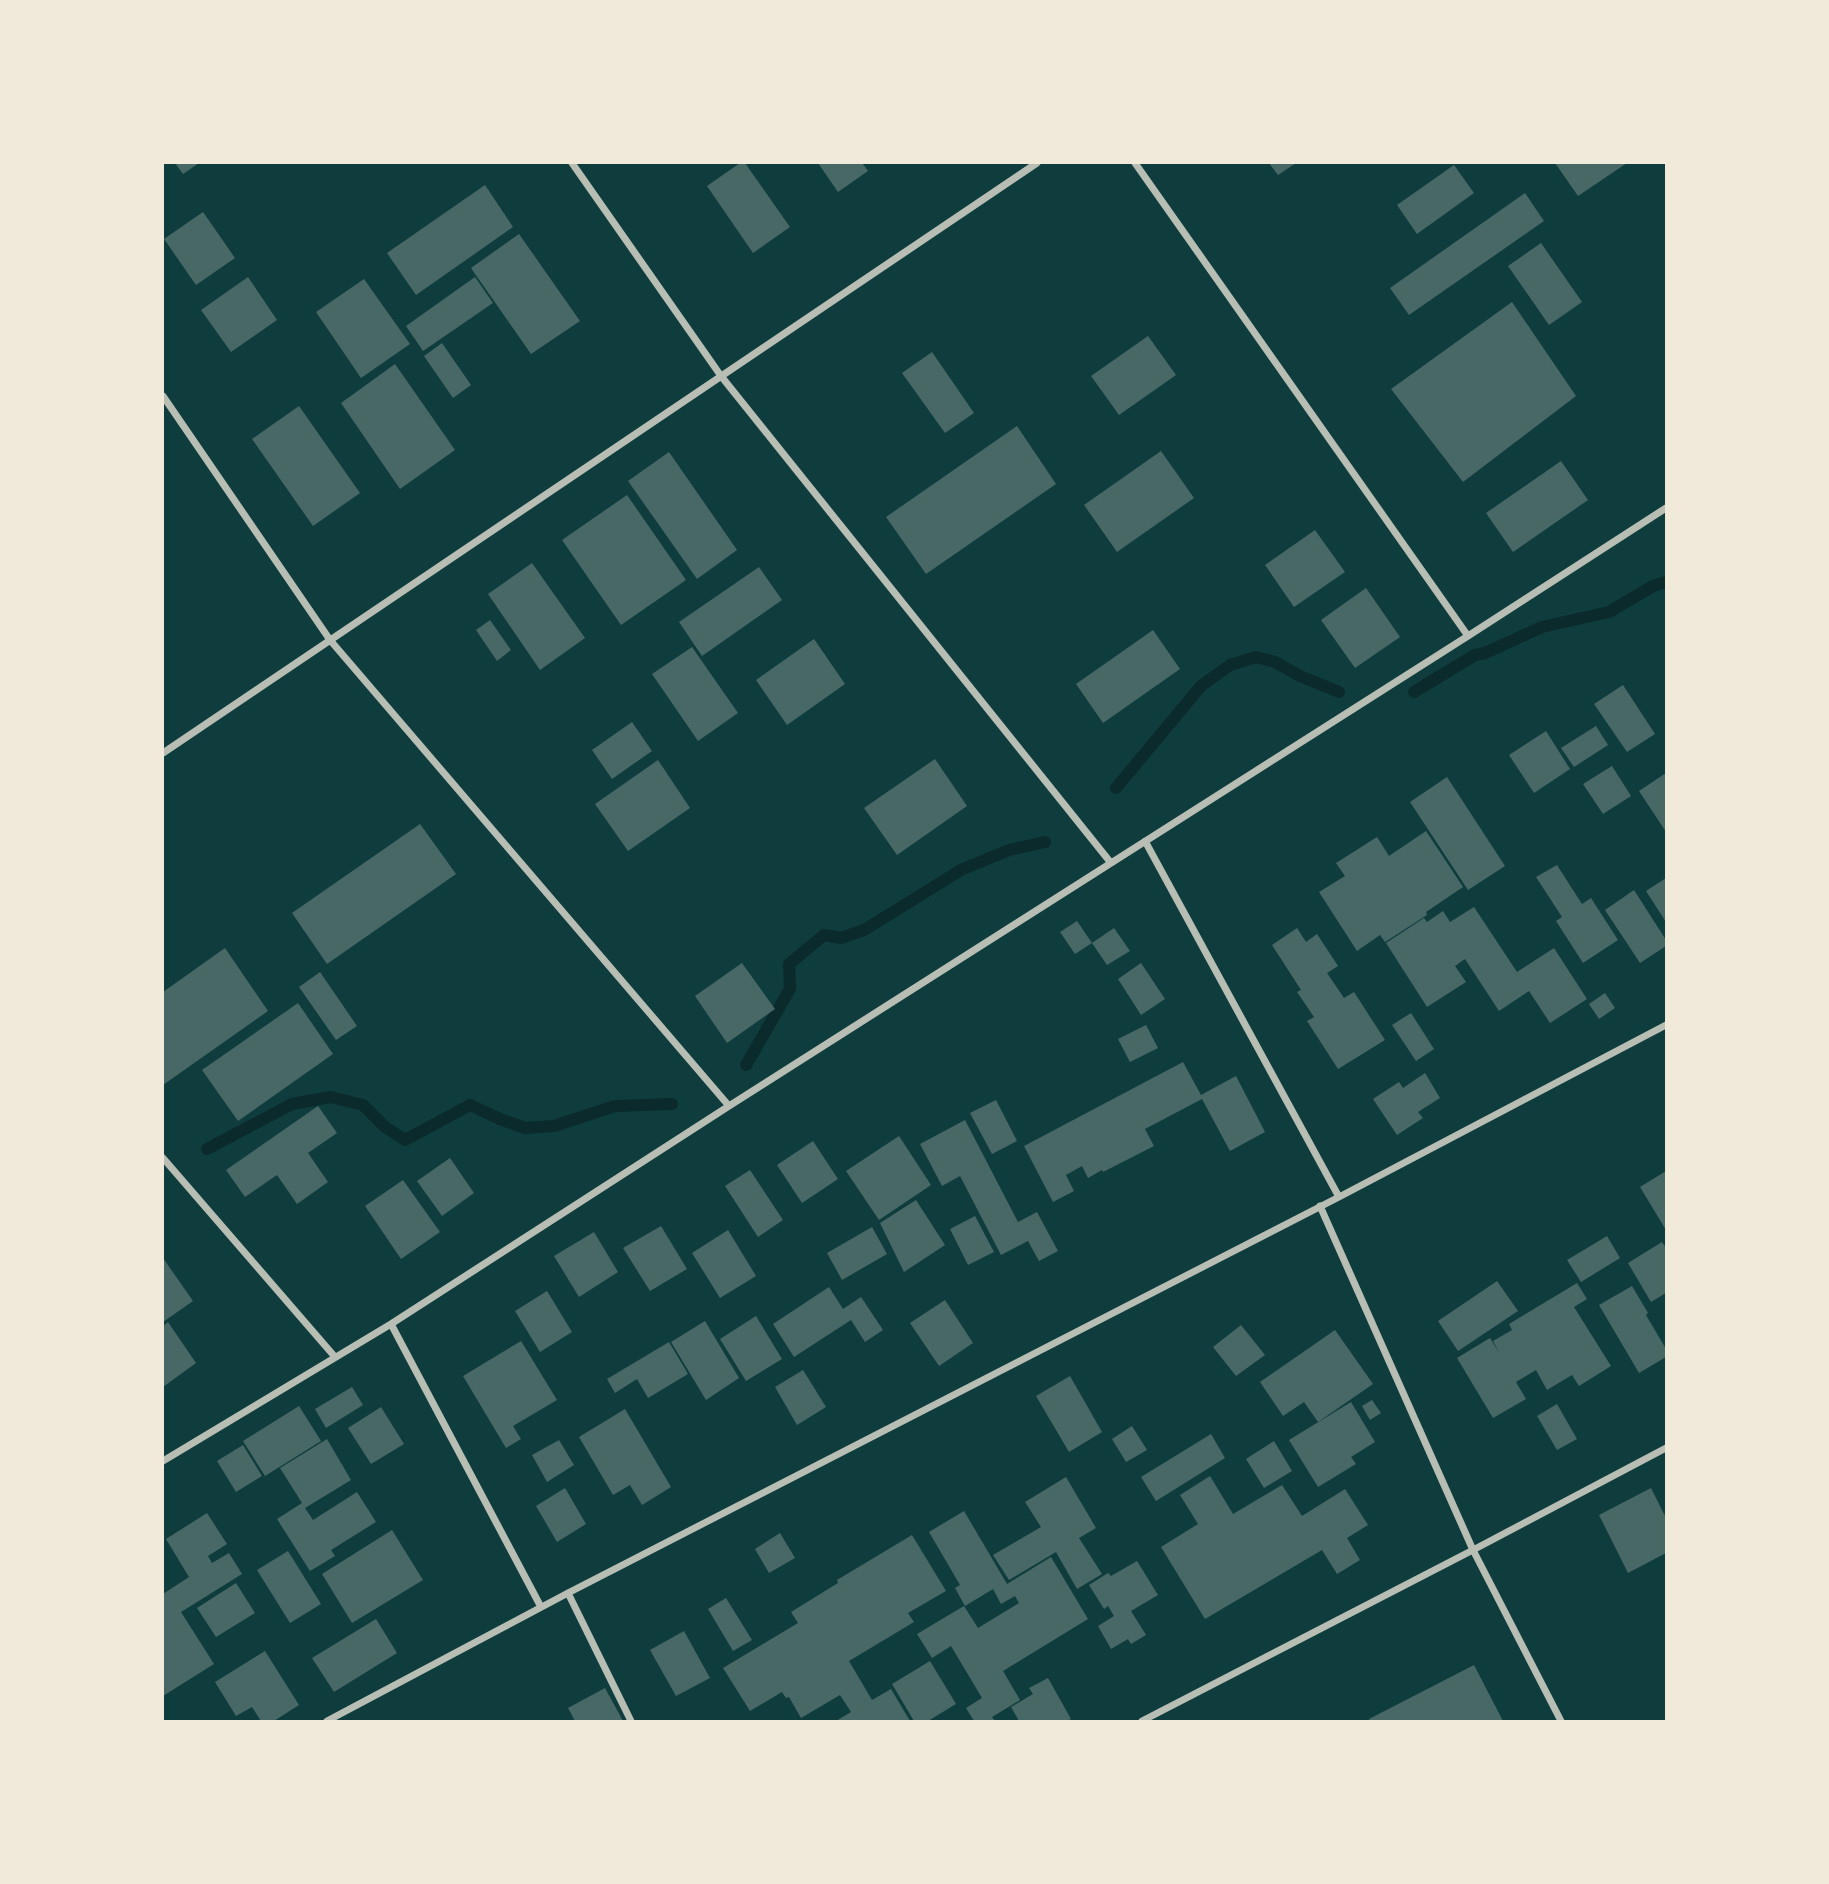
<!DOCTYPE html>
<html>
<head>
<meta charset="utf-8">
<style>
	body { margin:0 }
	#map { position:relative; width:1829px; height:1884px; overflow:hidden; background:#0f3d3e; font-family:Inter,sans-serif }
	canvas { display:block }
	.frame { position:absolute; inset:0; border:164px solid #f1e9da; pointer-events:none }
</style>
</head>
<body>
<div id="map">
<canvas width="1829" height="1884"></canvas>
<div class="frame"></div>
</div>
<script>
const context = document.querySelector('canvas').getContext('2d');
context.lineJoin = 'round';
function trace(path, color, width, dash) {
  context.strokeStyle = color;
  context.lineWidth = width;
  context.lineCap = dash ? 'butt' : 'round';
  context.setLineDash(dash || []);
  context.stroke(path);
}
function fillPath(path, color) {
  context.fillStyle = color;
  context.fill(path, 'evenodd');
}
const stream = new Path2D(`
	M 1414,692 L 1475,655 L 1485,653 L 1542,627 L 1609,612 L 1653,586 L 1666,582
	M 1116,788 L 1201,686 L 1230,665 L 1256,657 L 1275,662 L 1300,676 L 1339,692
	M 746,1065 L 790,989 L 789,964 L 824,935 L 841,938 L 864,930 L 961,870 L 1009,850 L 1045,842
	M 207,1149 L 292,1104 L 331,1097 L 363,1105 L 385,1127 L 405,1140 L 470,1105 L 500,1119 L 525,1128 L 554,1126 L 615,1106 L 672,1104`);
const building = new Path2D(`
	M 175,163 L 199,163 L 183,174 Z
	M 740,163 L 745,163 L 790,227 L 753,253 L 707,186 Z
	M 818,163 L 862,163 L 868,171 L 838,192 Z
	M 1269,163 L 1296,163 L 1278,175 Z
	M 1555,163 L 1627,163 L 1578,196 Z
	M 1454,165 L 1474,193 L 1417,234 L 1397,205 Z
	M 485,185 L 513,227 L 416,295 L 387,253 Z
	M 1525,193 L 1544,221 L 1409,315 L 1390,288 Z
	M 203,212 L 235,258 L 196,285 L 164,239 Z
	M 519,234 L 580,321 L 531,354 L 471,268 Z
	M 1541,243 L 1582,302 L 1549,325 L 1508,266 Z
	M 248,277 L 277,320 L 231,352 L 201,310 Z
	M 475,277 L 493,303 L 423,351 L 406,326 Z
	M 364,279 L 410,344 L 361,378 L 316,312 Z
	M 1512,302 L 1576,396 L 1463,482 L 1391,389 Z
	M 1148,336 L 1176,375 L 1119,415 L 1091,376 Z
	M 442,343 L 471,385 L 453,398 L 424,356 Z
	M 932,352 L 974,413 L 945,433 L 902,373 Z
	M 395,364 L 455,450 L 400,489 L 341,403 Z
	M 299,406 L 360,493 L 313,526 L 252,439 Z
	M 1017,426 L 1056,484 L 926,574 L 886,517 Z
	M 1161,451 L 1194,498 L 1117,552 L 1084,505 Z
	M 669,452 L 737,550 L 697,579 L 628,481 Z
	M 1561,461 L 1588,500 L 1513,552 L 1486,513 Z
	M 627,495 L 686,580 L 621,625 L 562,540 Z
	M 1315,530 L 1345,572 L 1294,607 L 1265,565 Z
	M 532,563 L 585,638 L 540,670 L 488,594 Z
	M 759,567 L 782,600 L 702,656 L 679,622 Z
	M 1366,588 L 1400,637 L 1355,668 L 1321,620 Z
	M 490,620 L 511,650 L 497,661 L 476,630 Z
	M 1153,630 L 1180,669 L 1103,723 L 1076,684 Z
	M 814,639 L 845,684 L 787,725 L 756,680 Z
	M 692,647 L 738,713 L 698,741 L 652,674 Z
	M 1623,685 L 1655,734 L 1627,752 L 1594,704 Z
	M 632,722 L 652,751 L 612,779 L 592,750 Z
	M 1596,726 L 1608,745 L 1574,767 L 1561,748 Z
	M 1546,731 L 1570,769 L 1534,793 L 1509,755 Z
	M 935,759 L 967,806 L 897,855 L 864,808 Z
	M 658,760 L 690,808 L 628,851 L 595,804 Z
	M 1612,766 L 1631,796 L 1603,814 L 1583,784 Z
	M 1666,773 L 1666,832 L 1639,791 Z
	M 1447,777 L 1505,866 L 1468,890 L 1410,802 Z
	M 420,824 L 456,874 L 327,964 L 292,913 Z
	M 1426,831 L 1463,887 L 1426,912 L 1427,915 L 1385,942 L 1380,935 L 1357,951 L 1319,892 L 1345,876 L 1336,863 L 1377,837 L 1389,856 Z
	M 1557,865 L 1582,904 L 1591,898 L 1618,940 L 1583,963 L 1556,921 L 1562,917 L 1536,877 Z
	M 1666,878 L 1666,922 L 1646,891 Z
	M 1634,890 L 1666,940 L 1666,946 L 1640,963 L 1605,910 Z
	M 1474,907 L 1517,972 L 1554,948 L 1587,999 L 1550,1023 L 1529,991 L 1499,1011 L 1465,959 L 1455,966 L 1466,982 L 1427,1007 L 1386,943 L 1424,918 L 1427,922 L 1443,911 L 1450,922 Z
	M 1077,921 L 1092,943 L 1114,928 L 1130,951 L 1107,965 L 1092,943 L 1075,954 L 1060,932 Z
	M 1297,928 L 1306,942 L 1317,934 L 1338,966 L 1327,973 L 1344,998 L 1354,992 L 1385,1040 L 1338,1069 L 1307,1021 L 1314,1017 L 1297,992 L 1301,990 L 1272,945 Z
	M 225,948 L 268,1011 L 163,1085 L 163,992 Z
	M 742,963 L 775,1009 L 727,1043 L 695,996 Z
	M 1141,963 L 1165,999 L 1141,1015 L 1118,979 Z
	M 320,972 L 357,1026 L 336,1040 L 299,987 Z
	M 1605,993 L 1615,1008 L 1599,1019 L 1589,1004 Z
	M 298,1003 L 333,1054 L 238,1121 L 202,1070 Z
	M 1411,1013 L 1434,1049 L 1416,1061 L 1392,1025 Z
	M 1146,1025 L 1158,1048 L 1130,1062 L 1118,1039 Z
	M 1183,1062 L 1201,1095 L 1236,1076 L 1265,1132 L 1230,1151 L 1202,1099 L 1145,1129 L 1154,1146 L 1103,1172 L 1102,1170 L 1088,1178 L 1082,1166 L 1066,1175 L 1074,1191 L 1053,1202 L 1024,1146 Z
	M 1425,1073 L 1440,1098 L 1418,1112 L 1423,1118 L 1397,1135 L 1373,1099 L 1399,1082 L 1403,1088 Z
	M 996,1100 L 1017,1141 L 992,1154 L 970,1113 Z
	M 318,1106 L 337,1133 L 308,1153 L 328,1182 L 297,1204 L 277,1175 L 245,1197 L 226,1170 Z
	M 965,1120 L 1018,1222 L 1037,1212 L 1058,1251 L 1039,1261 L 1028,1241 L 1001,1255 L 960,1176 L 942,1186 L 920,1144 Z
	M 899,1136 L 931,1185 L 879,1220 L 846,1171 Z
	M 813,1141 L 838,1179 L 802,1203 L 777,1165 Z
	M 450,1158 L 474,1193 L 442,1216 L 417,1181 Z
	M 750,1170 L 783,1220 L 758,1237 L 725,1186 Z
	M 1666,1171 L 1666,1230 L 1640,1187 Z
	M 403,1180 L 440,1232 L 401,1259 L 365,1206 Z
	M 916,1200 L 945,1245 L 904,1272 L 880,1223 Z
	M 975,1216 L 994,1252 L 968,1265 L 950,1229 Z
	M 661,1226 L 687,1269 L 650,1291 L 623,1248 Z
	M 872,1227 L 887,1254 L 842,1280 L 827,1253 Z
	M 728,1230 L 756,1276 L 720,1298 L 692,1253 Z
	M 594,1232 L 618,1272 L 579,1297 L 554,1256 Z
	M 1607,1236 L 1620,1258 L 1581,1282 L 1567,1260 Z
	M 1662,1242 L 1666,1248 L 1666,1293 L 1651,1302 L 1628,1263 Z
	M 163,1258 L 193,1301 L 163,1322 Z
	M 1497,1281 L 1518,1311 L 1458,1351 L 1438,1321 Z
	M 1577,1283 L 1587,1299 L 1574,1307 L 1611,1366 L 1579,1386 L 1572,1375 L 1547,1390 L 1536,1370 L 1516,1382 L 1526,1399 L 1493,1418 L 1457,1358 L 1490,1338 L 1500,1354 L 1493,1341 L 1512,1330 L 1509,1324 Z
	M 1632,1286 L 1648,1313 L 1646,1315 L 1666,1349 L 1666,1357 L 1639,1373 L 1599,1305 Z
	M 829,1287 L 843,1309 L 861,1297 L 883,1330 L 865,1342 L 851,1320 L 794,1357 L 773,1324 Z
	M 547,1291 L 572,1332 L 540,1352 L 515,1311 Z
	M 945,1300 L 973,1343 L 939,1366 L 910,1323 Z
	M 756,1316 L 782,1359 L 746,1381 L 720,1339 Z
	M 705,1321 L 739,1378 L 706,1400 L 671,1342 Z
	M 168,1322 L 196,1363 L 163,1387 L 163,1326 Z
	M 1241,1325 L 1265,1355 L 1236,1376 L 1213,1347 Z
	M 1335,1330 L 1373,1384 L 1318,1422 L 1304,1402 L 1283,1416 L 1260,1382 Z
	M 521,1341 L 557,1400 L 513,1426 L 521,1439 L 506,1448 L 463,1376 Z
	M 669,1342 L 688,1374 L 648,1398 L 637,1379 L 615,1393 L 607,1379 Z
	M 803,1370 L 826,1407 L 797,1425 L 775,1387 Z
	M 1070,1376 L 1102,1432 L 1069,1452 L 1036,1396 Z
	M 352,1387 L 363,1405 L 326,1428 L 315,1409 Z
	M 1372,1400 L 1381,1413 L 1370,1420 L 1362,1406 Z
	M 1351,1402 L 1375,1442 L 1351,1457 L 1356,1464 L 1318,1487 L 1289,1440 Z
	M 1557,1404 L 1577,1439 L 1557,1450 L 1537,1416 Z
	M 299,1406 L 321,1441 L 265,1476 L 243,1441 Z
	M 381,1407 L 404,1444 L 371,1464 L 348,1428 Z
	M 625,1409 L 671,1487 L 642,1505 L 630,1485 L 613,1495 L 579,1437 Z
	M 1132,1426 L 1147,1450 L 1126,1462 L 1112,1439 Z
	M 1211,1434 L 1225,1458 L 1156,1501 L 1141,1477 Z
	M 327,1439 L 351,1480 L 305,1508 L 313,1520 L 357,1492 L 376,1522 L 331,1550 L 335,1556 L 310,1571 L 277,1519 L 302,1503 L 280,1468 Z
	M 559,1440 L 574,1465 L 547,1482 L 532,1455 Z
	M 1274,1441 L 1292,1471 L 1264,1488 L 1246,1459 Z
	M 243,1445 L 262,1476 L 236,1492 L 217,1461 Z
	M 1210,1476 L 1233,1514 L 1282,1485 L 1302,1516 L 1345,1489 L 1368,1525 L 1347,1538 L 1360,1560 L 1337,1574 L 1322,1550 L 1205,1619 L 1161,1547 L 1198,1524 L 1180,1495 Z
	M 1066,1477 L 1096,1528 L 1079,1538 L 1102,1574 L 1077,1589 L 1056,1552 L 1009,1580 L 993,1555 L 1041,1527 L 1025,1502 Z
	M 565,1488 L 586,1524 L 557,1542 L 536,1506 Z
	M 1651,1488 L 1666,1518 L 1666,1553 L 1628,1573 L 1599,1515 Z
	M 964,1511 L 1007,1584 L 1051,1557 L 1088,1619 L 1003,1671 L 1020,1700 L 992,1717 L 995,1721 L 974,1721 L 966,1708 L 982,1698 L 951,1646 L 932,1658 L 917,1634 L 964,1606 L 978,1628 L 1019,1603 L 1015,1596 L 1001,1604 L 993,1589 L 965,1606 L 955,1588 L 960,1585 L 929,1532 Z
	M 207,1513 L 227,1544 L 208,1556 L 212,1563 L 229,1553 L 242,1574 L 181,1612 L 214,1664 L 163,1696 L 163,1594 L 189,1577 L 166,1539 Z
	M 392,1530 L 423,1580 L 352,1623 L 322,1574 Z
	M 780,1533 L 795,1558 L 769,1573 L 755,1549 Z
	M 912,1535 L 946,1591 L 908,1613 L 914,1622 L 849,1661 L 872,1700 L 891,1689 L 910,1721 L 836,1721 L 851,1712 L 840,1695 L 801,1718 L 789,1697 L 786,1698 L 782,1692 L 750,1711 L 723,1668 L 798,1623 L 791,1612 L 838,1583 L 837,1580 Z
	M 288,1551 L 321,1604 L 290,1623 L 257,1570 Z
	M 1137,1561 L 1158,1595 L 1131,1611 L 1146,1635 L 1131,1644 L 1128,1639 L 1111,1649 L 1098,1626 L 1114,1616 L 1108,1606 L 1104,1609 L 1089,1585 L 1108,1573 L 1111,1576 Z
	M 236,1583 L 255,1613 L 216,1637 L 197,1608 Z
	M 726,1598 L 752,1640 L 733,1651 L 708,1609 Z
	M 376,1619 L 397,1653 L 334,1692 L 312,1658 Z
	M 684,1631 L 710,1678 L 676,1696 L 650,1650 Z
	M 265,1651 L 299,1705 L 274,1721 L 261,1721 L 252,1707 L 236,1716 L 215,1682 Z
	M 930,1661 L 956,1704 L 928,1721 L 914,1721 L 892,1684 Z
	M 1474,1665 L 1503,1721 L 1370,1721 L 1369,1719 Z
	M 1048,1678 L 1071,1719 L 1067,1721 L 1019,1721 L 1011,1707 L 1033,1694 L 1029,1688 Z
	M 605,1688 L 623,1721 L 575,1721 L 568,1708 Z`);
const minor = new Path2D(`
	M 572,163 L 721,376 L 1111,863
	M 1135,163 L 1468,636
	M 163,396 L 330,640 L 729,1106
	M 163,753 L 1037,163
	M 1145,841 L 1339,1197
	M 163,1158 L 335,1357
	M 1320,1206 L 1473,1550 L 1561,1721
	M 391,1324 L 541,1607
	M 163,1461 L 391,1324 L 729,1106 L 1468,636 L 1666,508
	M 568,1593 L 631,1721
	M 327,1721 L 568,1593 L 1339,1197 L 1666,1025
	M 1142,1721 L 1473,1550 L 1666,1448`);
trace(stream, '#0a2a2b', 12);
fillPath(building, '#486865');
trace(minor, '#b8beb3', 7);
</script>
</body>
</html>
